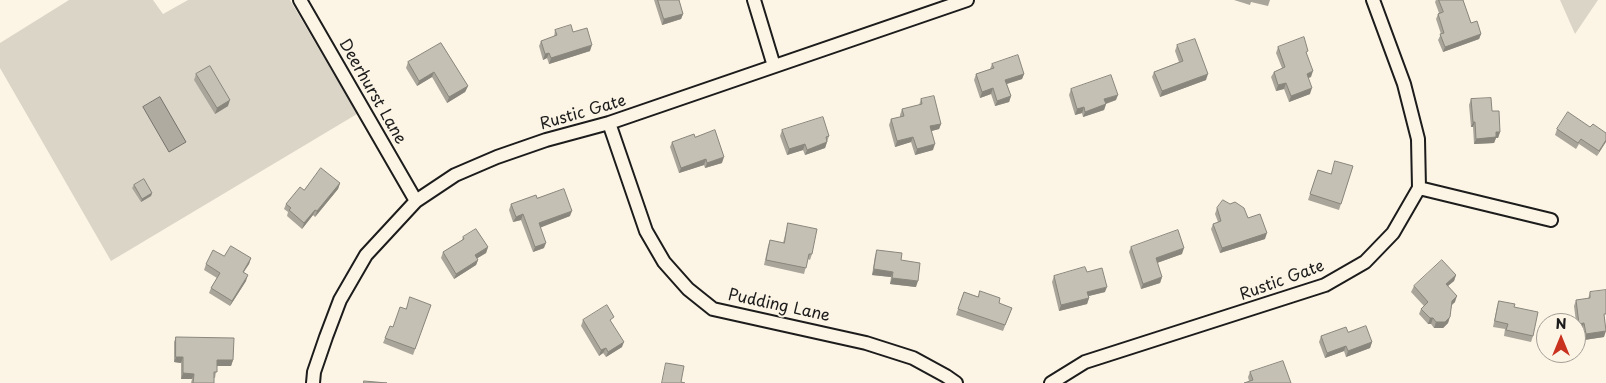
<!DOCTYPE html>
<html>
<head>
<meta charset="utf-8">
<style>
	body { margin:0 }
	#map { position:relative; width:1606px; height:383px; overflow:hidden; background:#fcf5e5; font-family:"Playpen Sans",sans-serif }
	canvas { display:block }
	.north { position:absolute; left:1536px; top:313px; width:50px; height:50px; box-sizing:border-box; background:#fcf5e5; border:1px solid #a29e95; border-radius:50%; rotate:0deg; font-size:14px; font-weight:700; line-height:20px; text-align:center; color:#1c1c1c }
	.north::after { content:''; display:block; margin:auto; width:18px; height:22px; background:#c8321e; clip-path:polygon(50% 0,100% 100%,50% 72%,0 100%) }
</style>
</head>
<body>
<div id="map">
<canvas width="1606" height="383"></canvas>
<div class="north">N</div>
</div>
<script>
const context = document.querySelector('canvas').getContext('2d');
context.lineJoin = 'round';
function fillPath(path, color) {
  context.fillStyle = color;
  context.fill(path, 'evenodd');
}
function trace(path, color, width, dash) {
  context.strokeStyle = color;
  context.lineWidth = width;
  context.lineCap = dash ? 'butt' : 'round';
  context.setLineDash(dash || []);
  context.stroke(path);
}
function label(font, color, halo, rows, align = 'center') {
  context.font = font + ' "Playpen Sans",sans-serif';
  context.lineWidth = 4;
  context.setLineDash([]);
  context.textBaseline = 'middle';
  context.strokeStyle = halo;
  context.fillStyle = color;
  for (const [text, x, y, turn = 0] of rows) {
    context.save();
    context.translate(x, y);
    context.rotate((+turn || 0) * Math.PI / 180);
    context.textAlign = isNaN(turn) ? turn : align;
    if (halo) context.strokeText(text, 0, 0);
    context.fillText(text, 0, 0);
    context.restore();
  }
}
const green = new Path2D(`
	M 69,0 L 153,0 L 163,14 L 188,0 L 290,0 L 357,114 L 111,261 L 0,68 L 0,43 Z
	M 1560,0 L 1598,0 L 1575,34 Z`);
const water = new Path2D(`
	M 160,97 L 186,142 L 169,152 L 143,107 Z`);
const street = new Path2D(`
	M 300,0 L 416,201
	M 754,0 L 774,66
	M 609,123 L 646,231 L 664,262 L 688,289 L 713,309 L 866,343 L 913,358 L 946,376 L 956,383
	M 1419,188 L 1551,220
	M 313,383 L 314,372 L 326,337 L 340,300 L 366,255 L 416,201 L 455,175 L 497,157 L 546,140 L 609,123 L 967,0
	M 1051,383 L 1085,362 L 1325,285 L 1365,262 L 1393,233 L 1419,188 L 1418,139 L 1404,84 L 1373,0`);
const wall = new Path2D(`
	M 654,0 L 679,0 L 683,14 L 681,19 L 662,25 Z
	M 1234,0 L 1270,0 L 1268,6 L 1251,2 L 1250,5 Z
	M 1436,0 L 1463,0 L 1471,23 L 1481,34 L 1479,39 L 1443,52 L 1438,40 L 1441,34 L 1436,19 L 1438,14 L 1439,13 L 1435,2 Z
	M 555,30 L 573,32 L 590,51 L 549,64 L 547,58 L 543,60 L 539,46 L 541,41 L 554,37 Z
	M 441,43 L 468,86 L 465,92 L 447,103 L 432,77 L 417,86 L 406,68 L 408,62 Z
	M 1177,45 L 1206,80 L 1160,97 L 1152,77 L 1154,72 L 1179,62 L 1175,51 Z
	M 1278,47 L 1307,55 L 1311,77 L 1308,78 L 1310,94 L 1289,102 L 1284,89 L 1276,91 L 1271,77 L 1274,72 L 1282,68 L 1276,53 Z
	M 992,64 L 1024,74 L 1022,79 L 1007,84 L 1011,96 L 1009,102 L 995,106 L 991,94 L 980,98 L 974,80 L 976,74 L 990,69 Z
	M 196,74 L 228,106 L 215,114 L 194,80 Z
	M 1071,89 L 1116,100 L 1106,104 L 1104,110 L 1083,117 L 1082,113 L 1075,115 L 1069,95 Z
	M 921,99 L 941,124 L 939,129 L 931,131 L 933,150 L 915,155 L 911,142 L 895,147 L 889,125 L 891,119 L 900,117 L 900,115 L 902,109 L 919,105 Z
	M 1471,99 L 1492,111 L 1500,132 L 1498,138 L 1496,138 L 1494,143 L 1474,144 L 1473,127 L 1471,127 L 1469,105 Z
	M 1590,127 L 1606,133 L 1597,156 L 1579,144 L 1576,149 L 1555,135 L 1557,129 Z
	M 782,130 L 829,136 L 825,148 L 805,155 L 803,150 L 787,155 L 780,136 Z
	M 695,137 L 722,163 L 705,168 L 704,165 L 679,173 L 670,147 L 672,142 Z
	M 1353,166 L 1339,210 L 1308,200 L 1318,170 L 1331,174 Z
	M 340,183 L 338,189 L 315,217 L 313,215 L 302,229 L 287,216 L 288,212 L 284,209 L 286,204 L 304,190 Z
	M 134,185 L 152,193 L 151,196 L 141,202 L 132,188 Z
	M 537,198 L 570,216 L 540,227 L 544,248 L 533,252 L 521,220 L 513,222 L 509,210 L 511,204 Z
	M 1217,208 L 1248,218 L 1265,239 L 1220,253 L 1211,229 L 1213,224 L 1218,222 L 1215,214 Z
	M 788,223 L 812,254 L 810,260 L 808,259 L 804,274 L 764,265 L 768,246 L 770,240 L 783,243 Z
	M 463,237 L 488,247 L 486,253 L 477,258 L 478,260 L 476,265 L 454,279 L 441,258 L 443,252 L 462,240 Z
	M 1131,247 L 1182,254 L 1157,263 L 1162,277 L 1160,283 L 1141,289 L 1129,252 Z
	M 877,250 L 901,260 L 916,287 L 890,284 L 891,277 L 872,275 L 875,256 Z
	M 224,256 L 251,258 L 249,264 L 244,272 L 246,281 L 230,306 L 209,293 L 211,288 L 217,278 L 204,270 L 206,264 Z
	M 1087,272 L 1105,292 L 1088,296 L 1089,298 L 1087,304 L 1059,311 L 1052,282 L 1054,276 Z
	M 1456,275 L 1454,281 L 1448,286 L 1455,302 L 1452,305 L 1448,323 L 1443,328 L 1434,328 L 1431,324 L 1428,324 L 1419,314 L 1421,309 L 1424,306 L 1411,292 L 1414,286 Z
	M 964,292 L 1012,308 L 1003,331 L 956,315 Z
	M 1590,292 L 1605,319 L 1604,337 L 1584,340 L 1582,329 L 1577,330 L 1574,306 L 1576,300 L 1588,299 Z
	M 1499,301 L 1514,307 L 1533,336 L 1531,342 L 1504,336 L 1505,329 L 1493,327 L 1497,307 Z
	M 431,305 L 413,355 L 383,343 L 390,326 L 393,327 L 406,309 Z
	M 583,320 L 612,323 L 622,347 L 606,357 L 603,353 L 599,356 L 581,326 Z
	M 1348,332 L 1372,342 L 1370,348 L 1346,357 L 1344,351 L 1325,358 L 1319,342 L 1321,336 Z
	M 176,337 L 233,360 L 231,366 L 217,366 L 215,378 L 214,378 L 214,383 L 191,383 L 192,379 L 181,379 L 181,363 L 174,362 L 174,342 Z
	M 1250,372 L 1291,383 L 1249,381 L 1248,377 Z`);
const shadedWall = new Path2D(`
	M 683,14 L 681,19 L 662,25 L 664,19 Z
	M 1481,34 L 1479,39 L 1443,52 L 1445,47 Z
	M 592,45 L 590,51 L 549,64 L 551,58 Z
	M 549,53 L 547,58 L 543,60 L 545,54 Z
	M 1313,71 L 1311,77 L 1305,79 L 1307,74 Z
	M 434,72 L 432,77 L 417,86 L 419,81 Z
	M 1024,74 L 1022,79 L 1003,85 L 1005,80 Z
	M 1208,74 L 1206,80 L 1160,97 L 1162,91 Z
	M 1286,83 L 1284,89 L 1276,91 L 1278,85 Z
	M 468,86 L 465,92 L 447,103 L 449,97 Z
	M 993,88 L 991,94 L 980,98 L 982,92 Z
	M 1312,88 L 1310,94 L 1289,102 L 1291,96 Z
	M 1118,95 L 1116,100 L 1102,105 L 1104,99 Z
	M 1011,96 L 1009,102 L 995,106 L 997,101 Z
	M 230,100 L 228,106 L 215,114 L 217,108 Z
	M 1106,104 L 1104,110 L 1083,117 L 1085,112 Z
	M 1084,107 L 1082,113 L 1075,115 L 1077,109 Z
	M 1473,122 L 1475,122 L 1473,127 L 1471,127 Z
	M 941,124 L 939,129 L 928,132 L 930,126 Z
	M 1496,132 L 1500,132 L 1498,138 L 1496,138 L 1494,143 L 1474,144 L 1476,139 Z
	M 913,137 L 911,142 L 895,147 L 897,141 Z
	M 1606,140 L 1606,142 L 1597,156 L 1599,151 Z
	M 827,142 L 825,148 L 805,155 L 807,150 Z
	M 805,144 L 803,150 L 787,155 L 789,149 Z
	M 935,144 L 933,150 L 915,155 L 917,149 Z
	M 724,157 L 722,163 L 705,168 L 707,163 Z
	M 706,159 L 704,165 L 679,173 L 681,168 Z
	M 340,183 L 338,189 L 315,217 L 317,211 Z
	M 152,193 L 151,196 L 141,202 L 142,199 Z
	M 315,210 L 313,215 L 302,229 L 304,223 Z
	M 572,211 L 570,216 L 537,229 L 539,223 Z
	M 523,214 L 521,220 L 513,222 L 516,217 Z
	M 1267,233 L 1265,239 L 1220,253 L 1222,248 Z
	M 546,243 L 544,248 L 533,252 L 535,247 Z
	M 488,247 L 486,253 L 473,261 L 475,255 Z
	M 1184,248 L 1182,254 L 1154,264 L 1156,258 Z
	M 251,258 L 249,264 L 240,277 L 243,272 Z
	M 478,260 L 476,265 L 454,279 L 456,274 Z
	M 874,269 L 893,272 L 891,277 L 872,275 Z
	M 248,275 L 246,281 L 230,306 L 232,301 Z
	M 1456,275 L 1454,281 L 1444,289 L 1446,284 Z
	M 1162,277 L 1160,283 L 1141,289 L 1143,284 Z
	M 892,278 L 918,281 L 916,287 L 890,284 Z
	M 1107,287 L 1105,292 L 1085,297 L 1087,292 Z
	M 1457,296 L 1455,302 L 1450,306 L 1452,301 Z
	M 1089,298 L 1087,304 L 1059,311 L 1061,305 Z
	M 1450,317 L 1448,323 L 1443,328 L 1434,328 L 1436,322 Z
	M 1430,318 L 1433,318 L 1431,324 L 1428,324 Z
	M 1584,323 L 1582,329 L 1577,330 L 1579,324 Z
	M 1606,331 L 1604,337 L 1584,340 L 1586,334 Z
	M 624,342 L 622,347 L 606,357 L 608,352 Z
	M 1372,342 L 1370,348 L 1346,357 L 1348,351 Z
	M 1346,346 L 1344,351 L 1325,358 L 1327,353 Z
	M 606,348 L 603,353 L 599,356 L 601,350 Z
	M 176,357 L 183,357 L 181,363 L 174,362 Z
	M 217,360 L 233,360 L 231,366 L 215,366 Z
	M 183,373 L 194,374 L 192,379 L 181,379 Z`);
const building = new Path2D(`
	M 658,0 L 679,0 L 683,14 L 664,19 Z
	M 1439,0 L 1463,0 L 1471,23 L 1477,21 L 1481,34 L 1445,47 L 1440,34 L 1444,33 L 1438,14 L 1443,12 Z
	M 571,25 L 573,32 L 587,28 L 592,45 L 551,58 L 549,53 L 545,54 L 541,41 L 557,35 L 555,30 Z
	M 1304,37 L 1308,51 L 1306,52 L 1313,71 L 1307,74 L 1312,88 L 1291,96 L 1286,83 L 1278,85 L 1274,72 L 1285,67 L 1278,47 Z
	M 1195,39 L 1208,74 L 1162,91 L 1154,72 L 1183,61 L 1177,45 Z
	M 441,43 L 468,86 L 449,97 L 434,72 L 419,81 L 408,62 Z
	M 1018,55 L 1024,74 L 1005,80 L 1011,96 L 997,101 L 993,88 L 982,92 L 976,74 L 994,68 L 992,64 Z
	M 210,66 L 230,100 L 217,108 L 196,74 Z
	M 1111,75 L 1118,95 L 1104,99 L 1106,104 L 1085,112 L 1084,107 L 1077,109 L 1071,89 Z
	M 934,96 L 941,124 L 930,126 L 935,144 L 917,149 L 913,137 L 897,141 L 891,119 L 904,116 L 902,109 L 922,104 L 921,99 Z
	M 1491,98 L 1492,111 L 1499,111 L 1500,132 L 1496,132 L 1496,137 L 1476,139 L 1475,122 L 1473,122 L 1471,99 Z
	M 1568,112 L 1590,127 L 1593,124 L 1606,133 L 1606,140 L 1599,151 L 1581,139 L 1578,143 L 1557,129 Z
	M 823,117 L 829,136 L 826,137 L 827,142 L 807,150 L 805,144 L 789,149 L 782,130 Z
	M 715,130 L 724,157 L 707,163 L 706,159 L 681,168 L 672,142 L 694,134 L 695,137 Z
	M 1335,161 L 1353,166 L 1341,204 L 1310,194 L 1318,170 L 1331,174 Z
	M 321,168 L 340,183 L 317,211 L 315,210 L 304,223 L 289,210 L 291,208 L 286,204 L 300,187 L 304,190 Z
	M 144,179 L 152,193 L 142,199 L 134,185 Z
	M 564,189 L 572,211 L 539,223 L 546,243 L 535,247 L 523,214 L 516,217 L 511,204 L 536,195 L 537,198 Z
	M 1223,200 L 1230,204 L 1235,202 L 1244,208 L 1248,218 L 1260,214 L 1267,233 L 1222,248 L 1213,224 L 1221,221 L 1217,208 Z
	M 788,223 L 817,229 L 812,254 L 809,254 L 806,268 L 766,260 L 770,240 L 784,243 Z
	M 476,229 L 488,247 L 475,255 L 478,260 L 456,274 L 443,252 L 464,239 L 463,237 Z
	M 1178,230 L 1184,248 L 1156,258 L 1162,277 L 1143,284 L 1131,247 Z
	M 231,246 L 251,258 L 243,272 L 248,275 L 232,301 L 211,288 L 220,273 L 206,264 L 213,250 L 224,256 Z
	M 877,250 L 902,253 L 901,260 L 920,263 L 918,281 L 892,278 L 893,272 L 874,269 Z
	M 1442,260 L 1456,275 L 1446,284 L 1457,296 L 1452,301 L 1450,317 L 1445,322 L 1436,322 L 1433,318 L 1430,318 L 1421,309 L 1428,302 L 1414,286 Z
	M 1085,267 L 1087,272 L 1102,268 L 1107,287 L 1087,292 L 1089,298 L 1061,305 L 1054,276 Z
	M 1606,290 L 1606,314 L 1604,314 L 1606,331 L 1586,334 L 1584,323 L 1579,324 L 1576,300 L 1590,298 L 1590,292 Z
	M 980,291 L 1000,298 L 999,303 L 1012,308 L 1005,325 L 958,309 L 964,292 L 978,297 Z
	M 410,297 L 431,305 L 415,349 L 385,338 L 390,326 L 393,327 L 400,307 L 406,309 Z
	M 1499,301 L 1515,304 L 1514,307 L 1538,312 L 1533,336 L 1506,330 L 1508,324 L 1495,321 Z
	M 607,305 L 614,317 L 610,320 L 624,342 L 608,352 L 606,348 L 601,350 L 583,320 Z
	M 1366,326 L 1372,342 L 1348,351 L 1346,346 L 1327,353 L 1321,336 L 1346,327 L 1348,332 Z
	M 176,337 L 234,338 L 233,360 L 217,360 L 217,372 L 214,372 L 214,383 L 193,383 L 194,374 L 183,373 L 183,357 L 176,357 Z
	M 1283,361 L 1291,383 L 1244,383 L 1253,380 L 1250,372 Z
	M 666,363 L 684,366 L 681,382 L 685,383 L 662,383 Z
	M 364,381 L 387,383 L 364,383 Z`);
const streetNames = [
	["Deerhurst Lane",372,92,60],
	["Rustic Gate",583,113,-16],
	["Rustic Gate",1282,281,-20],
	["Pudding Lane",779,306,12]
];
fillPath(green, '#dbd5c8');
fillPath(water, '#b0aba1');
trace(water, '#75726c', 1);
trace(street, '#1c1c1c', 16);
trace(street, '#fcf5e5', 12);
fillPath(wall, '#a9a59a');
fillPath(shadedWall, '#89867d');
fillPath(building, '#c4c0b3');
trace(building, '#89867d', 1);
label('16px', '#1c1c1c', '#fcf5e5', streetNames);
</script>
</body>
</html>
